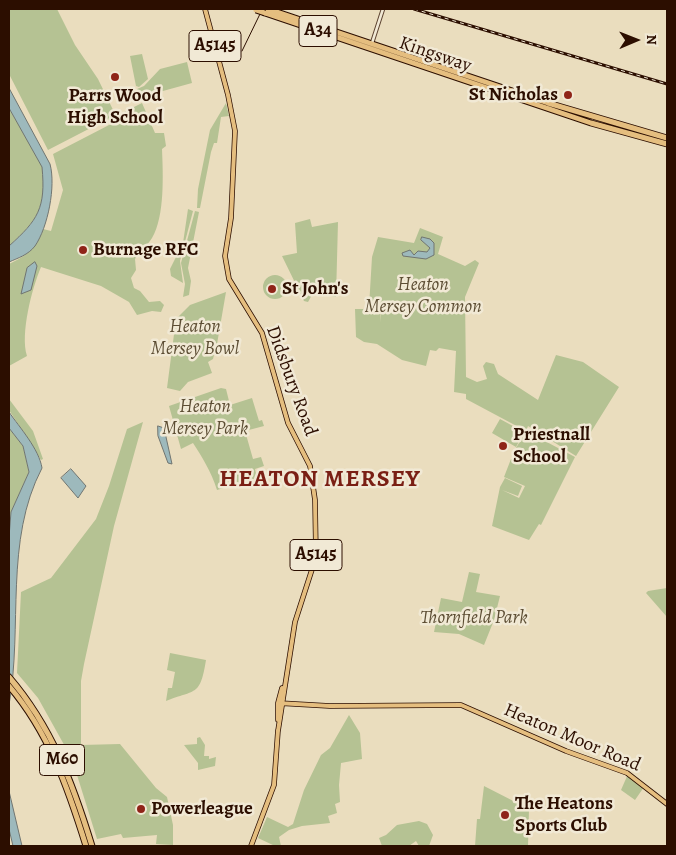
<!DOCTYPE html>
<html>
<head>
<meta charset="utf-8">
<style>
	body { margin:0 }
	#map { position:relative; width:676px; height:855px; overflow:hidden; background:#eaddbe; font-family:Alegreya,serif }
	canvas { display:block }
	.frame { position:absolute; inset:0; border:10px solid #2c0e00; pointer-events:none }
	.north { position:absolute; left:611px; top:15px; width:50px; height:50px; -webkit-text-stroke:4px #f1e9d5; paint-order:stroke; rotate:89deg; font-size:14px; font-weight:700; line-height:20px; text-align:center; color:#2c0e00 }
	.north::after { content:''; display:block; margin:auto; width:18px; height:22px; background:#2c0e00; clip-path:polygon(50% 0,100% 100%,50% 72%,0 100%) }
</style>
</head>
<body>
<div id="map">
<canvas width="676" height="855"></canvas>
<div class="frame"></div>
<div class="north">N</div>
</div>
<script>
const context = document.querySelector('canvas').getContext('2d');
context.lineJoin = 'round';
function fillPath(path, color) {
  context.fillStyle = color;
  context.fill(path, 'evenodd');
}
function trace(path, color, width, dash) {
  context.strokeStyle = color;
  context.lineWidth = width;
  context.lineCap = dash ? 'butt' : 'round';
  context.setLineDash(dash || []);
  context.stroke(path);
}
function label(font, color, halo, rows, align = 'center') {
  context.font = font + ' Alegreya,serif';
  context.lineWidth = 5;
  context.setLineDash([]);
  context.textBaseline = 'middle';
  context.strokeStyle = halo;
  context.fillStyle = color;
  for (const [text, x, y, turn = 0] of rows) {
    context.save();
    context.translate(x, y);
    context.rotate((+turn || 0) * Math.PI / 180);
    context.textAlign = isNaN(turn) ? turn : align;
    if (halo) context.strokeText(text, 0, 0);
    context.fillText(text, 0, 0);
    context.restore();
  }
}
const green = new Path2D(`
	M 9,9 L 57,9 L 75,45 L 98,79 L 116,116 L 142,103 L 155,133 L 164,133 L 166,146 L 162,149 C 163,174 165,216 152,238 C 148,245 140,251 135,259 L 136,270 L 131,278 L 134,288 L 140,291 L 149,302 L 160,301 L 164,305 L 161,312 L 152,311 L 137,315 L 129,302 L 101,286 L 41,267 C 32,288 20,334 27,356 L 9,366 L 9,264 C 26,256 37,248 43,229 L 51,231 L 63,190 L 53,154 L 111,124 L 108,119 L 48,150 L 9,74 Z
	M 142,54 L 148,79 L 139,87 L 136,86 L 130,56 Z
	M 187,62 L 192,83 L 152,94 L 142,100 L 137,89 L 144,86 L 160,69 Z
	M 226,103 L 229,116 L 221,117 L 217,143 L 214,143 L 211,152 L 200,208 L 197,208 L 198,189 L 210,130 Z
	M 9,108 L 43,167 C 46,209 38,220 9,246 Z
	M 188,209 L 193,211 L 180,261 L 183,283 L 171,276 L 170,269 L 183,243 Z
	M 195,211 L 199,212 L 188,268 L 191,281 L 189,295 L 183,297 L 185,284 L 181,263 Z
	M 310,219 L 312,227 L 338,222 L 336,297 L 313,293 L 308,302 L 304,301 L 282,256 L 297,253 L 295,223 Z
	M 420,228 L 443,237 L 438,254 L 465,266 L 475,260 L 479,263 L 465,297 L 466,377 L 477,382 L 487,379 L 483,366 L 486,362 L 494,364 L 498,374 L 538,400 L 556,355 L 583,362 L 619,387 L 576,456 L 528,426 L 526,431 L 575,457 L 541,525 L 539,524 L 529,540 L 492,526 L 500,487 L 505,478 L 522,486 L 518,496 L 502,490 L 519,498 L 525,486 L 504,477 L 511,459 L 516,460 L 519,450 L 516,448 L 526,431 L 466,399 L 466,394 L 454,392 L 456,351 L 439,348 L 436,351 L 430,350 L 426,366 L 402,360 L 377,344 L 364,342 L 356,337 L 355,309 L 381,309 L 380,322 L 382,308 L 369,307 L 372,257 L 378,237 L 414,243 Z
	M263 287a12 12 0 1 1 24 0a12 12 0 1 1-24 0Z
	M 226,292 L 217,344 L 220,350 L 215,351 L 213,359 L 208,362 L 212,373 L 188,382 L 180,391 L 167,388 L 176,319 L 190,305 Z
	M 221,388 L 226,389 L 230,405 L 252,398 L 259,421 L 262,420 L 264,426 L 245,431 L 253,459 L 261,457 L 264,466 L 255,469 L 257,478 L 217,490 C 211,471 202,457 193,443 L 181,449 L 169,406 Z
	M 9,399 L 33,431 L 43,459 L 41,460 L 9,410 Z
	M 500,419 L 524,432 L 516,447 L 492,433 Z
	M 143,422 L 114,526 L 84,664 L 81,681 L 81,745 L 120,744 L 156,788 L 167,797 L 173,825 L 173,845 L 156,844 L 157,835 L 123,838 L 121,834 L 97,839 L 72,759 L 38,698 L 17,673 L 21,592 L 51,578 L 96,519 L 109,486 L 127,429 Z
	M 9,428 L 23,446 L 29,472 L 11,512 L 9,537 Z
	M 469,572 L 480,574 L 476,592 L 500,596 L 494,620 L 484,645 L 459,634 L 434,632 L 441,598 L 462,602 Z
	M 667,588 L 667,617 L 646,593 L 648,591 Z
	M 170,653 L 206,660 C 200,697 196,689 166,701 L 168,688 L 172,688 L 175,672 L 167,670 Z
	M 349,715 L 360,733 L 362,759 L 341,763 L 339,785 L 340,802 L 335,804 L 337,813 L 328,816 L 330,823 L 302,826 L 289,830 L 279,837 L 281,846 L 275,846 L 258,838 L 267,817 L 288,827 L 293,824 L 304,790 L 321,755 L 330,748 Z
	M 200,737 L 205,745 L 204,756 L 209,756 L 209,759 L 216,757 L 215,766 L 198,770 L 198,763 L 184,745 L 197,744 L 197,738 Z
	M 628,774 L 644,787 L 635,800 L 621,790 Z
	M 484,786 L 529,809 L 528,846 L 475,846 L 477,819 L 480,819 Z
	M 419,821 L 427,824 L 433,835 L 429,846 L 419,846 L 416,841 L 409,846 L 382,846 L 379,838 L 386,835 L 397,825 Z`);
const water = new Path2D(`
	M 9,88 L 50,164 C 56,186 48,227 35,246 C 28,255 18,258 9,262 L 9,246 C 38,220 46,208 42,167 L 9,108 Z
	M 422,237 L 430,239 L 434,243 L 434,255 L 426,259 L 403,256 L 402,253 L 410,250 L 414,255 L 418,251 L 427,252 L 430,248 L 421,240 Z
	M 35,262 L 37,266 L 31,290 L 21,294 L 27,268 Z
	M 9,412 C 20,428 39,449 42,468 C 4,541 23,626 9,705 L 9,537 L 11,512 L 29,472 L 23,446 L 9,428 Z
	M 158,426 L 164,428 L 172,464 L 168,463 L 158,436 Z
	M 71,469 L 86,486 L 78,498 L 61,478 Z
	M 9,791 L 22,846 L 13,846 L 9,829 Z`);
const minor = new Path2D(`
	M 372,43 L 383,9`);
const major = new Path2D(`
	M 205,9 L 228,95 L 235,131 L 231,218 L 225,256 L 229,279 L 262,333 L 288,423 L 310,466 L 315,500 L 316,557 L 295,622 L 278,731
	M 278,703 L 330,706 L 461,705 L 566,751 L 627,773 L 667,804
	M 278,720 L 278,703 L 282,688
	M 251,846 L 274,785 L 278,730`);
const highway = new Path2D(`
	M 268,9 L 548,103 L 667,138
	M 265,13 L 591,123 L 667,144
	M 9,677 C 52,727 73,784 92,846
	M 9,686 C 49,733 68,788 86,846`);
const tram = new Path2D(`
	M 242,51 L 260,14`);
const rail = new Path2D(`
	M 414,9 L 667,84`);
const highwayBridge = new Path2D(`
	M 256,10 L 265,13`);
const markers = [
	[115,77,5,"#8f2418"],
	[568,95,5,"#8f2418"],
	[83,250,5,"#8f2418"],
	[272,289,5,"#8f2418"],
	[503,446,5,"#8f2418"],
	[141,809,5,"#8f2418"],
	[505,815,5,"#8f2418"]
];
const shields = [
	[318,31,38],
	[215,46,52],
	[316,555,52],
	[62,760,45]
];
const shieldNames = [
	["A34",318,31],
	["A5145",215,46],
	["A5145",316,555],
	["M60",62,760]
];
const streetNames = [
	["Kingsway",435,55,19],
	["Didsbury Road",291,381,70],
	["Heaton Moor Road",572,738,23]
];
const poiNames = [
	["St Nicholas",558,95,"right"],
	["Parrs Wood",115,96,"center"],
	["High School",115,118,"center"],
	["Burnage RFC",93,250],
	["St John's",282,289],
	["Priestnall",513,435],
	["School",513,457],
	["The Heatons",515,804],
	["Sports Club",515,826],
	["Powerleague",151,809]
];
const parkNames = [
	["Heaton",423,285],
	["Mersey Common",423,307],
	["Heaton",195,327],
	["Mersey Bowl",195,349],
	["Heaton",205,407],
	["Mersey Park",205,429],
	["Thornfield Park",474,618]
];
const districtNames = [
	["HEATON MERSEY",320,480]
];
fillPath(green, '#b5c293');
fillPath(water, '#9db9bc');
trace(water, '#707571', 1);
trace(minor, '#5c4230', 4.5);
trace(major, '#2c0e00', 5.5);
trace(highway, '#2c0e00', 7);
trace(minor, '#f1e9d5', 2.5);
trace(major, '#e5be7f', 4);
trace(highway, '#e5be7f', 5);
trace(tram, '#2c0e00', 1);
trace(rail, '#2c0e00', 3);
trace(rail, '#f1e9d5', 1, [4]);
trace(highwayBridge, '#2c0e00', 7, []);
trace(highwayBridge, '#e5be7f', 5);
for (const [x, y, r, color] of markers) {
  const dot = new Path2D();
  dot.arc(x, y, r, 0, 2 * Math.PI);
  context.fillStyle = color;
  context.fill(dot);
  trace(dot, '#f1e9d5', 2);
}
for (const [x, y, w] of shields) {
  const box = new Path2D();
  box.roundRect(x - w / 2, y - 15.5, w, 31, 4);
  context.fillStyle = '#f1e9d5';
  context.fill(box);
  trace(box, '#2c0e00', 1);
}
label('bold 18px', '#2c0e00', null, shieldNames);
label('19px', '#2c0e00', '#f1e9d5', streetNames);
label('bold 19px', '#2c0e00', '#f1e9d5', poiNames, 'left');
label('italic 19px', '#5c4d33', '#f1e9d5', parkNames);
context.letterSpacing = '1px';
label('bold 24px', '#7a1f14', '#f1e9d5', districtNames);
context.letterSpacing = '0px';
</script>
</body>
</html>
